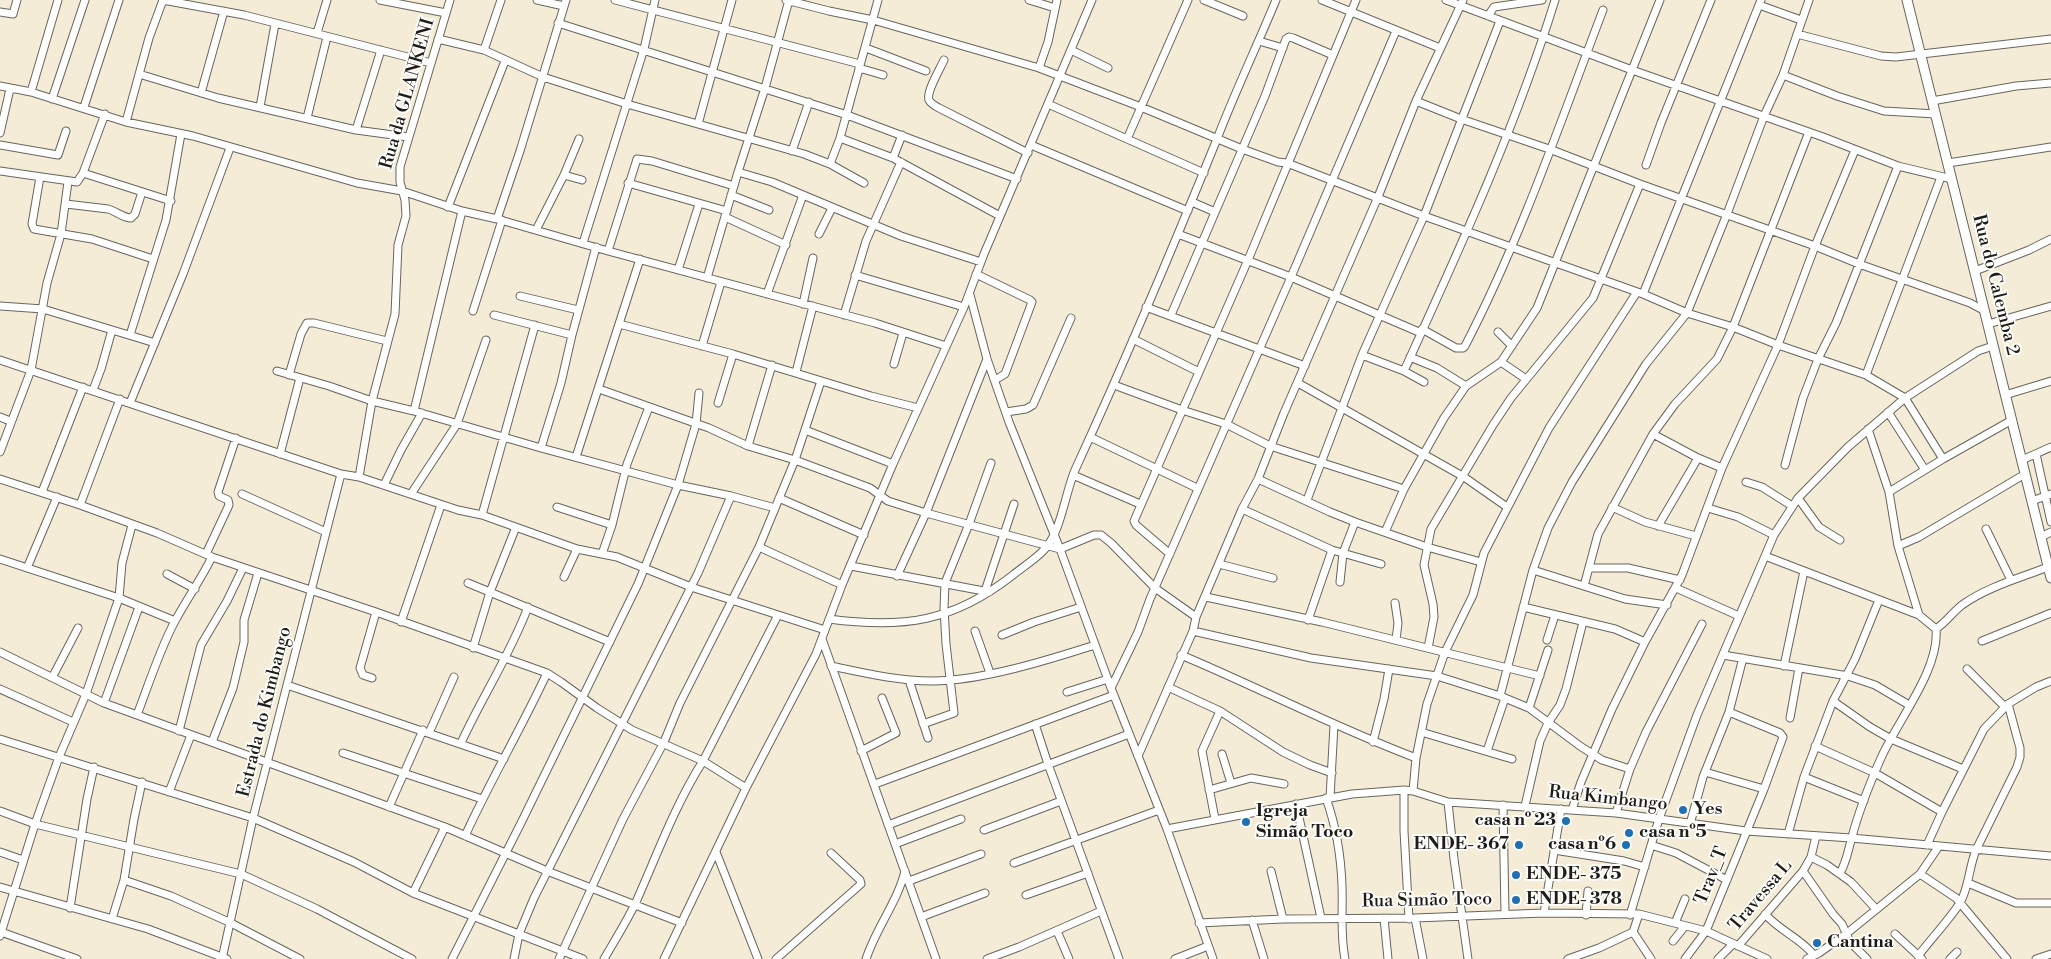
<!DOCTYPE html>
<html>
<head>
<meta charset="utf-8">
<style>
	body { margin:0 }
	canvas { display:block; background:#f4ecd7 }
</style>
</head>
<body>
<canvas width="2051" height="959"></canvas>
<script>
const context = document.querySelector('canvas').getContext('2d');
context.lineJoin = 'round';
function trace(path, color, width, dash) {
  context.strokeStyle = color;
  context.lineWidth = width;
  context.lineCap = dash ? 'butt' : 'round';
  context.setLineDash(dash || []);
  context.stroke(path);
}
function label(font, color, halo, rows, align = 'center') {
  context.font = font + ' "Libre Bodoni",serif';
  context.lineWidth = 4;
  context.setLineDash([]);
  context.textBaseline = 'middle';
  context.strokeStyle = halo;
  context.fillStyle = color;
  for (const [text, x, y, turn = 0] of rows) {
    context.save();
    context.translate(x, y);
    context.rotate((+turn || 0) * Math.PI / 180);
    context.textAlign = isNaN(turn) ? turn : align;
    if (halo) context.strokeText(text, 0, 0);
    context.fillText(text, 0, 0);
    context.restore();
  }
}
const minor = new Path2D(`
	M 163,0 L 244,15 L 431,63
	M 380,0 L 446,13
	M 537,0 L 564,6
	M 615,0 L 860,64
	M 786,0 L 829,11 L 873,20 L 1039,68 L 1141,107 L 1242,149 L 1278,162 L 1287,163 L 1424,216 L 1643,294 L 1687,313 L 1733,327 L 1778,345 L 1866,375 L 1905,398 L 1943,459
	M 1029,0 L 1055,8
	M 1204,0 L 1243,16
	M 1322,0 L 1440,48
	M 1446,0 L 1632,70 L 1823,137 L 1898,166 L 1952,179
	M 1759,5 L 1801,20
	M 0,12 L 13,14 L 17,0
	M 1488,16 L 1494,7 L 1542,0
	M 558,23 L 847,115 L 1017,179
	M 317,33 L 327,0
	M 1797,34 L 1881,56 L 1896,57 L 2051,39
	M 438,39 L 484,50 L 543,77 L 627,104 L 804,154 L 830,164 L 864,183
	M 1259,41 L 1283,48
	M 866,48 L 926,71
	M 484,50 L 501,0
	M 1071,50 L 1108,68
	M 944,60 C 940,69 926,92 929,100 C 931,104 935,106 939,108 L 1028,153
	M 859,68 L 883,75
	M 1039,68 L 1048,42 L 1057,0
	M 139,74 L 218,98 L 356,130 L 408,137
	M 1783,75 L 1837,96 L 1884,111 L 1936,114
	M 0,86 L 31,92 L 126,122 L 193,136 L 357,183 L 402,191 L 462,211 L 497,219 L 608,251 L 875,323 L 946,346
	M 31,92 L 58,0
	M 201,93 L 224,11
	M 52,99 L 85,0
	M 1416,101 L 1461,119 L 1552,150 L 1640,184 L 1815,246 L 1859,264 L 1970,303 L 1985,311
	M 1932,101 L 2016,86 L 2051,83
	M 1048,104 L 1204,173
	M 84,107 L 119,0
	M 260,107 L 275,24
	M 307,118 L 327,37
	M 126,122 L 149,38 L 163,0
	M 698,124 L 732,0
	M 356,130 L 381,50
	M 0,133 L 10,89
	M 840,138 L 893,158 L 1000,216
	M 1127,139 L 1188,0
	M 0,145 L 58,155 L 66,131
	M 1031,145 L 1188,211
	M 792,151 L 809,102
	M 893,158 L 902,135
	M 1948,163 L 2051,147
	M 830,164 L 840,138 L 878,0
	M 1646,165 L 1661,123 L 1711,0
	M 0,171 L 77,182 L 83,173 L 105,114
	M 738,172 L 772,182 L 901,236 L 981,262
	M 83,173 L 171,201
	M 564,175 L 582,180
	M 40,177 L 32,224 L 34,229 L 92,239 L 153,259
	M 628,183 L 727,211
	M 731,195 L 769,210
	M 1192,202 L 1215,212
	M 66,204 L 108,209 C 116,211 123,218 131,218 L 135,214 L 142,192
	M 448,207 L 505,61
	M 725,217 L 786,245
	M 497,219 L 520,151 L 566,0
	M 536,230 L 564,175 L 579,139
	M 819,234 L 832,208
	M 1178,234 L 1291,277 L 1421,333
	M 583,243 L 644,49 L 655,0
	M 608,251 L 637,159 L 652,161 L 734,186
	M 678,270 L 699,204
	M 1975,271 L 2029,250 L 2051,239
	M 976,274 L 1030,300 L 1032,302 L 1005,374 L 995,380
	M 855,275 L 964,307
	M 707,278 L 738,172 L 765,88 L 789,0
	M 767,294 L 803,195
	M 1643,294 L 1761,0
	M 970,295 L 987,359 L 1009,422 L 1060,549 L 1111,688 L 1167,829 L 1213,959
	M 520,296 L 578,310
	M 803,304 L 813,258
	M 0,306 L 43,309 L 155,343
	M 1146,307 L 1305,366
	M 473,311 L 502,220
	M 494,315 L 572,335
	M 844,315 L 866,241 L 901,162
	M 1171,315 L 1265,96 L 1286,39 L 1289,37 L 1293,38 L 1333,55
	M 619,324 L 733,354 L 871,396 L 918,408
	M 1988,324 L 2051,306
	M 1422,329 L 1456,348 L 1463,348 L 1465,346 C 1521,238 1560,123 1603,10
	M 1498,332 L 1512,346
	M 130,335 L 166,220 L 181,134
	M 1133,339 L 1199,372
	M 702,346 L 721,282
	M 1362,355 L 1404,371 L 1424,382
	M 1410,357 L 1437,368 L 1466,386
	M 0,360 L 341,474 L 359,477 L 372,401 L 395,314 L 398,245 L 406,216 L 405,200 L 400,182 L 400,167 L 450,0
	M 1501,362 L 1526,379
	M 894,364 L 903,333
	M 277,371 L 329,386 L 372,401 L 414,411 L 541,448 L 678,485 L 731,496 L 775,508
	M 1404,371 C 1459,250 1516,127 1555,0
	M 796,372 L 813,306
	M 289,375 L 301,334 L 307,323 L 314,323 L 387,341
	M 1866,375 L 1941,177
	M 1298,383 L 1464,477 L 1507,507
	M 1114,385 L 1182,410 L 1226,424 L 1270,446 L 1404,489
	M 599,389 L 709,428 L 748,446 L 795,460 L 870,488 L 888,501 L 926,513 L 1060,549 L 1094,535 L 1101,535 L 1111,543 L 1155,588 L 1196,617
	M 93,390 L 101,369 L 112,330
	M 2005,395 L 2051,381
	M 130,403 L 183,274 L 230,148
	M 718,403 L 733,354
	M 414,411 L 462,211
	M 1006,412 L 1026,409 L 1033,405 L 1071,318
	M 1888,412 L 1925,470
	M 0,417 L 10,421
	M 1868,429 L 1889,492
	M 805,430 L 893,464
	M 1653,434 L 1698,458 L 1722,468
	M 1090,437 L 1197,488
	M 748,446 L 772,365
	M 541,448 L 561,383 L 572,335 L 596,247
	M 0,452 L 31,370 L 47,283 L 61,234 L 68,182
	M 280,454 L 300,378
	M 2036,454 L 2051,522
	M 576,457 L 640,259
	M 2022,460 L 2051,447
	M 1785,465 L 1803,398 L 1818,359 L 1836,323 L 1898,166
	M 1073,475 L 1140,504
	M 359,477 L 458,510 L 482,515 L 577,549 L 617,557 L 691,587 L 825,630
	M 0,479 L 80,505 L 157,533 L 212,557 L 376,612 L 547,673 L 561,682 L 597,708 L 632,730 L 703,761 L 746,788
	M 1258,479 L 1330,512 L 1355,522 L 1427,547 L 1481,562
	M 1746,482 L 1762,487 L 1792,506
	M 384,485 L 401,450 L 422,413
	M 42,492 L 83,387
	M 242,494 L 326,532
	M 411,494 L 457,424 L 486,340
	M 779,498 L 864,535
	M 1798,498 L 1819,527 L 1840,540
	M 1307,500 L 1362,355 L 1424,216 L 1500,21
	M 2032,501 L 2051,494
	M 80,505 L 120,399
	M 557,507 L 612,525
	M 1612,507 L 1645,522 L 1696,536
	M 1708,508 L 1738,517 L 1774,535
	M 1242,509 L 1332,550 L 1381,564
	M 482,515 L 535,325
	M 1658,526 L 1698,458
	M 1986,529 L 2011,580
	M 1385,532 L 1404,489 L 1444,418 L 1466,386 L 1501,362 L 1537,308 L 1660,0
	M 2041,537 L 2051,532
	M 1898,546 L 1919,537 L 2025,474
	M 759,547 L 842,585
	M 206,554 L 229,505 L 228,500 L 219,496 L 218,492 L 236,438
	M 602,554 L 612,525 L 627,464 L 649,407
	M 1170,554 L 1136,525 L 1134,521 L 1248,260 L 1356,0
	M 1765,556 L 1919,615 L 1936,629 C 1940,669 1898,720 1881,758 C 1870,783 1859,810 1852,837 C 1848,850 1847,861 1840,873
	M 0,559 L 119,598 L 175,621
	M 1219,564 L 1273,578
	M 851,566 L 989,592
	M 27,568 L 57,497
	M 1589,568 L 1628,568 L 1680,580
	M 1533,570 L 1625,599 L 1667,605
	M 167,574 L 195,589
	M 897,576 L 926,513 L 987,359
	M 564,577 L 577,549
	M 1340,582 L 1343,553 L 1355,522
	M 468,583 L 610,642
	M 1584,586 L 1598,534 L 1653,434 L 1675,404 L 1717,359 L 1733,327 L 1809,132
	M 1676,588 L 1739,616
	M 985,591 L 1014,504
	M 1206,597 L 1322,622 L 1540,676
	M 1395,603 L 1398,623 L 1396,640
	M 1523,607 L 1615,629 L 1645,642
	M 1919,615 L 1898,546 L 1889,492 L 1943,459 L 2012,420
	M 829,619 C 903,629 953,622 1013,575 C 1023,567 1034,560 1043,551 C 1061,534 1065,493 1075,470 C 1125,361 1172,250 1217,139 C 1235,92 1257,46 1276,0
	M 1308,620 L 1332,550
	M 401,622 L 441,505
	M 1936,629 C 1946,622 1953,612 1962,605 C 1987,587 2020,578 2048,567
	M 975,631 L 990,673
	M 1193,631 L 1311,658 L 1437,676 L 1500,696 L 1529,708 L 1580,746 L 1602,760 L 1630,769
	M 1002,635 L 1034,622 L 1081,607
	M 822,639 L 936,959
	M 1547,640 L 1555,615
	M 1982,641 L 2051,613
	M 473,648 L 490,592 L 516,527
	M 1428,648 L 1434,617 L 1433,604 L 1424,565 L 1431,529 L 1493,425 L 1511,398 L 1593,298 L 1640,184
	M 0,652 L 104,703 L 445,827 L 547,871 L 682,923
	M 1181,655 C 1260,688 1336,728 1416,758
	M 1723,655 L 1848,676 L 1875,685 L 1909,705
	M 831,666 C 864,673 898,681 932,681 C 981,681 1048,660 1095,645
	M 1784,666 L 1804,571
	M 1967,669 L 2005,707
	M 53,676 L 78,628
	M 372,678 L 363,675 L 360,668 L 376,612
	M 909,680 L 928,738
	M 287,685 L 504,759
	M 1168,687 L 1220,711 L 1283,752 L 1310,765 L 1332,773
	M 1111,688 L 1138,632 L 1150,599 L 1291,277 L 1396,31
	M 0,689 L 73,722
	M 1067,692 L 1108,679
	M 1500,696 L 1533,570 L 1548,528 L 1572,482 L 1646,364 L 1687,313 L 1727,214 L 1764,116 L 1783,75 L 1809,0
	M 1833,701 L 1870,727 L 1891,739 L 1963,769
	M 104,703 L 139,607
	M 1529,708 L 1548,650
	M 137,715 C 149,684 159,651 175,621 C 187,599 201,579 212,557
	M 1790,718 L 1799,668
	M 923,724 L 954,713 L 946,644 L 944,608 L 945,583 L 969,524 L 991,463
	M 1035,724 L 1048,764 L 1119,959
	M 179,731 L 201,645 L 227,601 L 243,568
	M 1421,732 L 1512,759
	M 429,733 L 454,677
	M 0,739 L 253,818 L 354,862 L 413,893 L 583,959
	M 212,742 L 233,688 L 244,642 L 244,620 L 258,573
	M 1373,742 L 1384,699 L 1389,669
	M 461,743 C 482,697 510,655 528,607
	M 1815,746 L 1875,773 L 1942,812
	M 861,751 L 896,733 L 882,698
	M 1487,751 L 1505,698
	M 343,753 L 482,799
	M 1222,754 L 1231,783
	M 1138,756 L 1193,631 L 1196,617 L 1242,509 L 1258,479 L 1284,413 L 1378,197 L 1416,101 L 1463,0
	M 1705,772 L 1764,789
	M 1804,777 L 1864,801
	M 875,784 L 1114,695
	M 1209,790 L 1251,778 L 1284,784
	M 1404,790 L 1404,831 L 1409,919
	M 1413,791 L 1416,758 L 1427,704 L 1445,652 L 1473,595 L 1484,553 L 1549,428 L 1637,292
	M 169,792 L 191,735
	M 1326,798 C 1336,826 1341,856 1342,886 C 1343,911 1340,934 1345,959
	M 1330,798 L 1334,725
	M 1448,802 L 1454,859 L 1468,959
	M 1296,804 L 1321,918
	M 1503,805 L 1505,914
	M 1525,806 L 1540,741 L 1548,723 L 1560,705 L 1566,689 L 1583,622
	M 389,807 L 423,730
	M 1572,810 L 1581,782 L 1612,709 L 1645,642 L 1682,575 L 1722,468 L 1778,345 L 1815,246 L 1855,150
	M 0,811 L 35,824 L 241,874 L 317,909 L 412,959
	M 1616,813 L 1630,769 L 1646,732 L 1702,624
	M 1215,819 L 1202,751 L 1220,711
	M 1690,824 L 1703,777 L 1729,712 L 1743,658
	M 888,825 L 1129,734
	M 1167,829 L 1352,794 L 1404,790 L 1413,791 L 1448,802 L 1616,813 L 1746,831 L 1851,838 L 2051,856
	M 984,830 L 1061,801
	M 1788,834 L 1804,777 L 1833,701 L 1855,659 L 1879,600
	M 465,836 C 490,781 521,729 547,673
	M 895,844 L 961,819
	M 1651,845 L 1676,853 L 1727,880
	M 1927,845 L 1942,812 L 1984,729 L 2008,704 L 2036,687 L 2051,681
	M 1554,850 L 1624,861 L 1645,867
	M 0,852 L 23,860
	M 716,852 L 758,959
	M 1811,857 L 1827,865 L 1851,882 L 1876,909
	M 1014,863 L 1159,810
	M 1271,871 L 1283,919
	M 1803,871 L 1833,914 L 1842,924 L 1850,942 L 1867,959
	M 1920,874 L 1956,898 L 2007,959
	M 124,880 L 171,896 L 231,923 L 300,959
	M 909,881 L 981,854
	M 1968,883 L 2016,903 L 2051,903
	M 0,887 L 148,929 L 227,959
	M 413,893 L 445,827
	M 1026,895 L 1088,873
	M 70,908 L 87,799 L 94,767
	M 1544,913 L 1561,809
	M 1765,914 C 1780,931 1800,938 1814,955
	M 1586,915 L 1588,891
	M 1630,915 L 1659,819 L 1697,715 L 1774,535 L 1798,498 L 1848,447 L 1905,398 L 1978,351 L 1993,346
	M 921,917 L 985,893
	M 1384,918 L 1388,959
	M 1415,918 L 1423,959
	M 112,919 L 124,880 L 134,819 L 142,782
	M 1252,920 L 1264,959
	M 1199,923 L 1283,919 L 1415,918 L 1544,913 L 1639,914 L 1706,931 L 1767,959
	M 1675,923 L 1685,899
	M 1057,931 L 1069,959
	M 1,932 L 77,959
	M 1633,932 L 1651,959
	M 1895,934 L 1922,959
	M 0,936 L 35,824 L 59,757 L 86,694 L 119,598 L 122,563 L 132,525
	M 1673,941 L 1685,926
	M 1738,946 L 1803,871 L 1811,857 L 1816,836
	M 1918,956 C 1932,938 1948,921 1960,903 C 1969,887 1969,867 1976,850 L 2017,767 L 2020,757 L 2020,748 L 2008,704
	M 222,959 L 253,818 L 341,474
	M 452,959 L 521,823 L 638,584 L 678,485 L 696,424 L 699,393
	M 514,959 L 519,934 L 534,898 L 698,573 L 731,496
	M 559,959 L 623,819 L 664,742 L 680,703 L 759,547 L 795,460 L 821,381
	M 604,959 C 615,940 627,921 636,902 C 657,855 675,805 703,761 L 778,615
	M 664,959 L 746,788 L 816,654 L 842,585 L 893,464 L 964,307 L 984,254 L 1092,0
	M 776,959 L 861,884 L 860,880 L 831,853
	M 866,959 C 876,928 897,903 905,871
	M 987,959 L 1019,947 L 1101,911
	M 1175,959 L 1208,946
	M 1568,959 L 1599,948 L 1633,932 L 1639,914
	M 1685,959 L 1706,931 L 1764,789 L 1783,737 L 1780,733 L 1729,712
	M 1718,959 L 1733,944
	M 1807,959 L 1819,953 L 1846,934 L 1920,874 L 1939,846
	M 1950,959 L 1957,952
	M 2036,959 L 2051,954`);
const major = new Path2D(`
	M 1907,0 L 2051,578`);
const markers = [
	[1683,810,5,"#1f6fb2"],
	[1566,821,5,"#1f6fb2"],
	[1246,822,5,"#1f6fb2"],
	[1629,833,5,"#1f6fb2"],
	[1519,845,5,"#1f6fb2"],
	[1626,845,5,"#1f6fb2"],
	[1516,875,5,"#1f6fb2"],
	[1516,900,5,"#1f6fb2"],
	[1817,943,5,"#1f6fb2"]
];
const streetNames = [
	["Rua da GLANKENI",408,94,-74],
	["Rua do Calemba 2",1995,285,76],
	["Estrada do Kimbango",265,712,-76],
	["Rua Kimbango",1608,799,6],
	["Trav_T",1712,876,-68],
	["Travessa L",1761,896,-50],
	["Rua Simão Toco",1427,901,-1]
];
const poiNames = [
	["Yes",1693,810],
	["Igreja",1256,812],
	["Simão Toco",1256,833],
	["casa nº 23",1556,821,"right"],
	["casa nº5",1639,833],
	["ENDE- 367",1509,845,"right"],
	["casa nº6",1616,845,"right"],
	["ENDE- 375",1526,875],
	["ENDE- 378",1526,900],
	["Cantina",1827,943]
];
trace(minor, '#68655d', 9);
trace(major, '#68655d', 11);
trace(minor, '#fff', 7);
trace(major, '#fff', 9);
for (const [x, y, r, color] of markers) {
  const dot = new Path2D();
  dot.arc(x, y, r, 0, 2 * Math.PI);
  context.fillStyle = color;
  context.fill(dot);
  trace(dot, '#fdfcf7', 2);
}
label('18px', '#1c1c1c', '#fdfcf7', streetNames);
label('bold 18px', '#1c1c1c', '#fdfcf7', poiNames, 'left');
</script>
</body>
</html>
